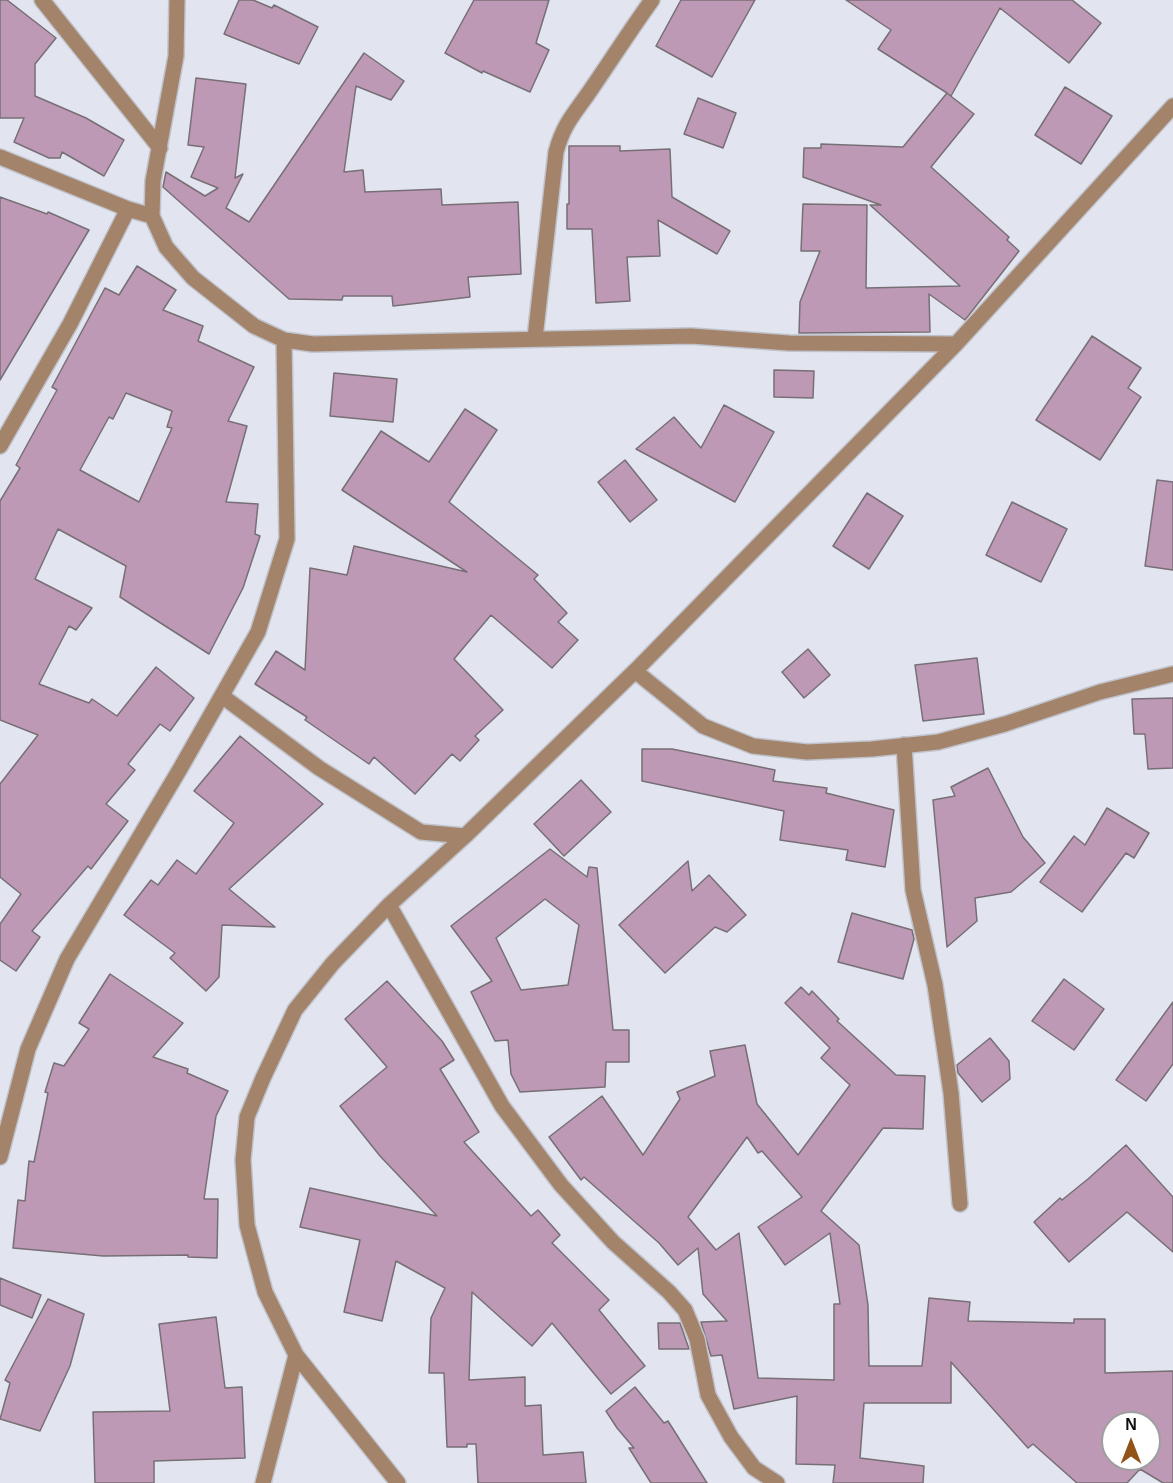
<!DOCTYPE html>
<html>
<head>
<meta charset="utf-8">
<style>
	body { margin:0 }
	#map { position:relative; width:1173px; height:1483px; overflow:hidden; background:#e2e5ef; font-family:Arial,sans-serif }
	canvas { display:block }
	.north { position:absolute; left:1101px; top:1411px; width:60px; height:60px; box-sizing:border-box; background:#fff; border:2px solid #9f9fa0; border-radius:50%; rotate:0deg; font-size:16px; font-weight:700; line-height:24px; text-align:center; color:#0e0e12 }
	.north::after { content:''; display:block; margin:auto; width:21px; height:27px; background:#925319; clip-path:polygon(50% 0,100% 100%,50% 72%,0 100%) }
</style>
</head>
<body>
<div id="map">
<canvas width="1173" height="1483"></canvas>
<div class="north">N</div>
</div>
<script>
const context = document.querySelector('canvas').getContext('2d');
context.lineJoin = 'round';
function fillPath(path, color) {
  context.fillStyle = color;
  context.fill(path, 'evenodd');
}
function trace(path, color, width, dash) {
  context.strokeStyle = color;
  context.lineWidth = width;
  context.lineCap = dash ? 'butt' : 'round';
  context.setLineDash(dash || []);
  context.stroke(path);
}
const building = new Path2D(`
	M 0,0 L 7,0 L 56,38 L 35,64 L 35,96 L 86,118 L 124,140 L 104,176 L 62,152 L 60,158 L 49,158 L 14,142 L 24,118 L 0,118 Z
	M 239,0 L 253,0 L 272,8 L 274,5 L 318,27 L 299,64 L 224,34 Z
	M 474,0 L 549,0 L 536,43 L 549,50 L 530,92 L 483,71 L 482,73 L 445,53 Z
	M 681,0 L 755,0 L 712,77 L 656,46 Z
	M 846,0 L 1072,0 L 1101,23 L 1069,63 L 1000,8 L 951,96 L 948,94 L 974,114 L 931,167 L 1009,237 L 1007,240 L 1019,251 L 965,320 L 929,294 L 930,332 L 799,333 L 800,302 L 820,251 L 801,251 L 803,204 L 867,205 L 866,288 L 960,286 L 870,205 L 881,205 L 803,177 L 804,148 L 821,148 L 821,144 L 903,147 L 947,93 L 878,49 L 891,30 Z
	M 364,53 L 404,81 L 391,100 L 356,86 L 344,172 L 363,170 L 365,192 L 441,189 L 442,205 L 518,202 L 521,274 L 468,277 L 470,297 L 428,302 L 393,306 L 392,296 L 343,296 L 342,300 L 289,299 L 163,187 L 166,172 L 205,196 L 218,188 L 191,177 L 204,147 L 188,145 L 196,78 L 246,84 L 235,178 L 243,174 L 226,208 L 249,222 Z
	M 1065,87 L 1112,116 L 1081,164 L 1035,135 Z
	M 698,98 L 736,113 L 723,148 L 684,134 Z
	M 569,146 L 620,146 L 620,151 L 670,149 L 672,197 L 730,231 L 717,254 L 658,220 L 660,256 L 627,257 L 630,301 L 596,303 L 592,229 L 567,229 L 567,204 L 569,204 Z
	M 0,197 L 47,214 L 48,212 L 89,230 L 0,380 Z
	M 137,266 L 176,290 L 163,310 L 203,326 L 198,341 L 254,367 L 228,421 L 247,426 L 226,502 L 258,504 L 255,534 L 260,536 L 243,588 L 209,654 L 120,597 L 126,566 L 58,529 L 35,579 L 92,608 L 76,630 L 69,626 L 39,684 L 89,703 L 92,699 L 117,716 L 156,667 L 194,698 L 170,731 L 160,724 L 128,764 L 135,770 L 106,804 L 128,821 L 91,869 L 88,866 L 32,931 L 40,937 L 16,971 L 0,960 L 0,924 L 21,894 L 0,877 L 0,784 L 38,735 L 0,720 L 0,501 L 20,468 L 16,465 L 57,390 L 52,387 L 105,288 L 119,295 ZM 126,393 L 172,411 L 167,427 L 172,428 L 139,502 L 80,470 L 109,417 L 113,419 Z
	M 1092,336 L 1141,368 L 1128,388 L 1141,397 L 1100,460 L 1036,420 Z
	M 774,370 L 814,371 L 813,398 L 774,397 Z
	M 334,373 L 397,379 L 393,422 L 330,416 Z
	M 724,405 L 774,432 L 735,502 L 636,449 L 674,417 L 701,448 Z
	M 465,409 L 497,430 L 449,502 L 538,575 L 534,579 L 567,613 L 558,622 L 578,640 L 552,668 L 491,615 L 454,659 L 503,710 L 475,736 L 479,740 L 460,761 L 452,754 L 415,794 L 374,757 L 369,764 L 305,720 L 307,717 L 255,684 L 276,651 L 305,670 L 310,568 L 347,575 L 354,546 L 467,572 L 342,490 L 381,431 L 429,462 Z
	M 625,460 L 657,500 L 630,522 L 598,482 Z
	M 1157,480 L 1173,482 L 1173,570 L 1145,566 Z
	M 867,493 L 903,516 L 869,569 L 833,546 Z
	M 1012,502 L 1067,529 L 1041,582 L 986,555 Z
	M 808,649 L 830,675 L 804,698 L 782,672 Z
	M 977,658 L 984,714 L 923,721 L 915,665 Z
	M 1173,698 L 1173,768 L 1148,769 L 1145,734 L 1134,734 L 1132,699 Z
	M 240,736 L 323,804 L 229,889 L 275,927 L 222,925 L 219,977 L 206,991 L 170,958 L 175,953 L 124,915 L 151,880 L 158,885 L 177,860 L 196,874 L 234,823 L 194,791 Z
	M 642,749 L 672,749 L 775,770 L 773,781 L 827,788 L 826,793 L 894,810 L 885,867 L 846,860 L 848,850 L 780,840 L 784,811 L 642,781 Z
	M 988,768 L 1023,837 L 1045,863 L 1011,892 L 975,898 L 977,921 L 947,947 L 933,800 L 955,796 L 951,787 Z
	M 581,780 L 611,812 L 564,856 L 534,824 Z
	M 1107,808 L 1149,833 L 1134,858 L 1126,853 L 1082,912 L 1040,882 L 1074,836 L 1085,845 Z
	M 550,849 L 587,877 L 589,867 L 597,868 L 613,1030 L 629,1030 L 629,1062 L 606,1062 L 605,1087 L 520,1092 L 511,1074 L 508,1040 L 495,1041 L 471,992 L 492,981 L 451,926 ZM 545,899 L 579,925 L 568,985 L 521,990 L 496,938 Z
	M 688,861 L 692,891 L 709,875 L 746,915 L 727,932 L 715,927 L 665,973 L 619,925 Z
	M 852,913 L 912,930 L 914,939 L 903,979 L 838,962 Z
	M 110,974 L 183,1023 L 153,1057 L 188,1069 L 187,1073 L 228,1091 L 216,1116 L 204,1199 L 218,1199 L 217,1258 L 188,1257 L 188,1255 L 103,1256 L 13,1248 L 18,1200 L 25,1201 L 29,1161 L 34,1162 L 48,1093 L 45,1092 L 54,1063 L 64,1066 L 89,1029 L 79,1023 Z
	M 1064,979 L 1104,1009 L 1074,1050 L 1032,1021 Z
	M 387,981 L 442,1041 L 454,1060 L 440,1069 L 479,1132 L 464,1142 L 531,1216 L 538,1210 L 560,1235 L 552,1243 L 609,1300 L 599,1310 L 645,1366 L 611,1394 L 552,1323 L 532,1346 L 472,1292 L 469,1380 L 525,1377 L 525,1406 L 541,1405 L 543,1455 L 583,1452 L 586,1483 L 478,1483 L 476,1444 L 467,1444 L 467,1447 L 447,1447 L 444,1373 L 429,1373 L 431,1318 L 445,1288 L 396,1261 L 382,1321 L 344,1312 L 360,1240 L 300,1227 L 310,1188 L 437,1216 L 380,1156 L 340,1106 L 387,1067 L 345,1019 Z
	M 801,987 L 809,995 L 812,991 L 839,1019 L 837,1021 L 896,1075 L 925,1076 L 923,1129 L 883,1128 L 821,1211 L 859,1245 L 868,1305 L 869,1366 L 922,1366 L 929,1298 L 970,1302 L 968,1321 L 1074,1323 L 1074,1319 L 1105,1319 L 1105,1373 L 1173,1371 L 1173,1483 L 1163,1483 L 1140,1469 L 1127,1483 L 1077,1483 L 1033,1444 L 1028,1448 L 951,1362 L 951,1403 L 864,1403 L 860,1458 L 924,1466 L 923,1483 L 833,1483 L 835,1465 L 796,1464 L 797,1396 L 734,1409 L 722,1355 L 711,1356 L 701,1322 L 727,1321 L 703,1294 L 698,1248 L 678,1265 L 659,1243 L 584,1177 L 581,1180 L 549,1137 L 602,1096 L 643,1155 L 680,1099 L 677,1092 L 715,1076 L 710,1051 L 745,1045 L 757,1104 L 798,1155 L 850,1085 L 821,1058 L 830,1048 L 785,1003 ZM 747,1137 L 758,1153 L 762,1151 L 802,1197 L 758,1227 L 785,1265 L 830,1233 L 840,1304 L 834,1304 L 834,1380 L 758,1378 L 739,1233 L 716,1250 L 688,1217 ZM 1113,1423 L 1149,1423 L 1149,1459 L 1113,1459 Z
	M 1173,1002 L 1173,1064 L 1146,1101 L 1116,1080 Z
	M 990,1038 L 1009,1061 L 1010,1079 L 982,1102 L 958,1073 L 957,1065 Z
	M 1126,1145 L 1173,1197 L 1173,1252 L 1127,1212 L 1069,1262 L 1034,1222 L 1060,1198 L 1062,1200 L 1088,1179 Z
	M 0,1278 L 41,1295 L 32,1318 L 0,1305 Z
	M 48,1299 L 84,1314 L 70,1366 L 40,1431 L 0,1419 L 10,1383 L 5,1380 Z
	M 216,1317 L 225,1388 L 242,1387 L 245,1458 L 154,1461 L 154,1483 L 95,1483 L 93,1412 L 170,1411 L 159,1324 Z
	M 658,1323 L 680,1323 L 689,1349 L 659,1349 Z
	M 635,1387 L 664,1423 L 668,1421 L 707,1483 L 651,1483 L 629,1448 L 634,1448 L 617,1428 L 606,1411 Z`);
const minor = new Path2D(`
	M 42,0 L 160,148
	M 177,0 L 176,56 L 153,181 L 152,216 L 166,247 L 193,278 L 254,326 L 284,340 L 313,344 L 691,336 L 789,343 L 956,344
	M 0,157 L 128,209 L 152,216
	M 535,338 L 556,152 C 564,122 576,112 592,88 C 612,59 631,29 652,0
	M 0,446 L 70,324 L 128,209
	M 635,671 L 703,726 L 753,746 L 807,752 L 872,749 L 938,742 L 1005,724 L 1100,692 L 1173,674
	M 222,696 L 319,768 L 421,832 L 465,836
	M 904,745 L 913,890 L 935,985 L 951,1093 L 960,1204
	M 389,905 L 502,1106 L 561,1185 L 613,1242 L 669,1292 L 685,1310 L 697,1339 L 708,1395 L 731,1437 L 754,1468 L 777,1483
	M 0,1157 L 28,1049 L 67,959 L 180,769 L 258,632 L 287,539 L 284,340
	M 263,1483 L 296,1355
	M 398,1483 L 296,1355 L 265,1292 L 247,1225 L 243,1160 L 247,1117 L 263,1078 L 295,1010 L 333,963 L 389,905 L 465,836 L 635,671 L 956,344 L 1173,106`);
fillPath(building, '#be99b6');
trace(building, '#776f75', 1.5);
trace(minor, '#c0c3cc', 18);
trace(minor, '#a3836a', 15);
</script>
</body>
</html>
